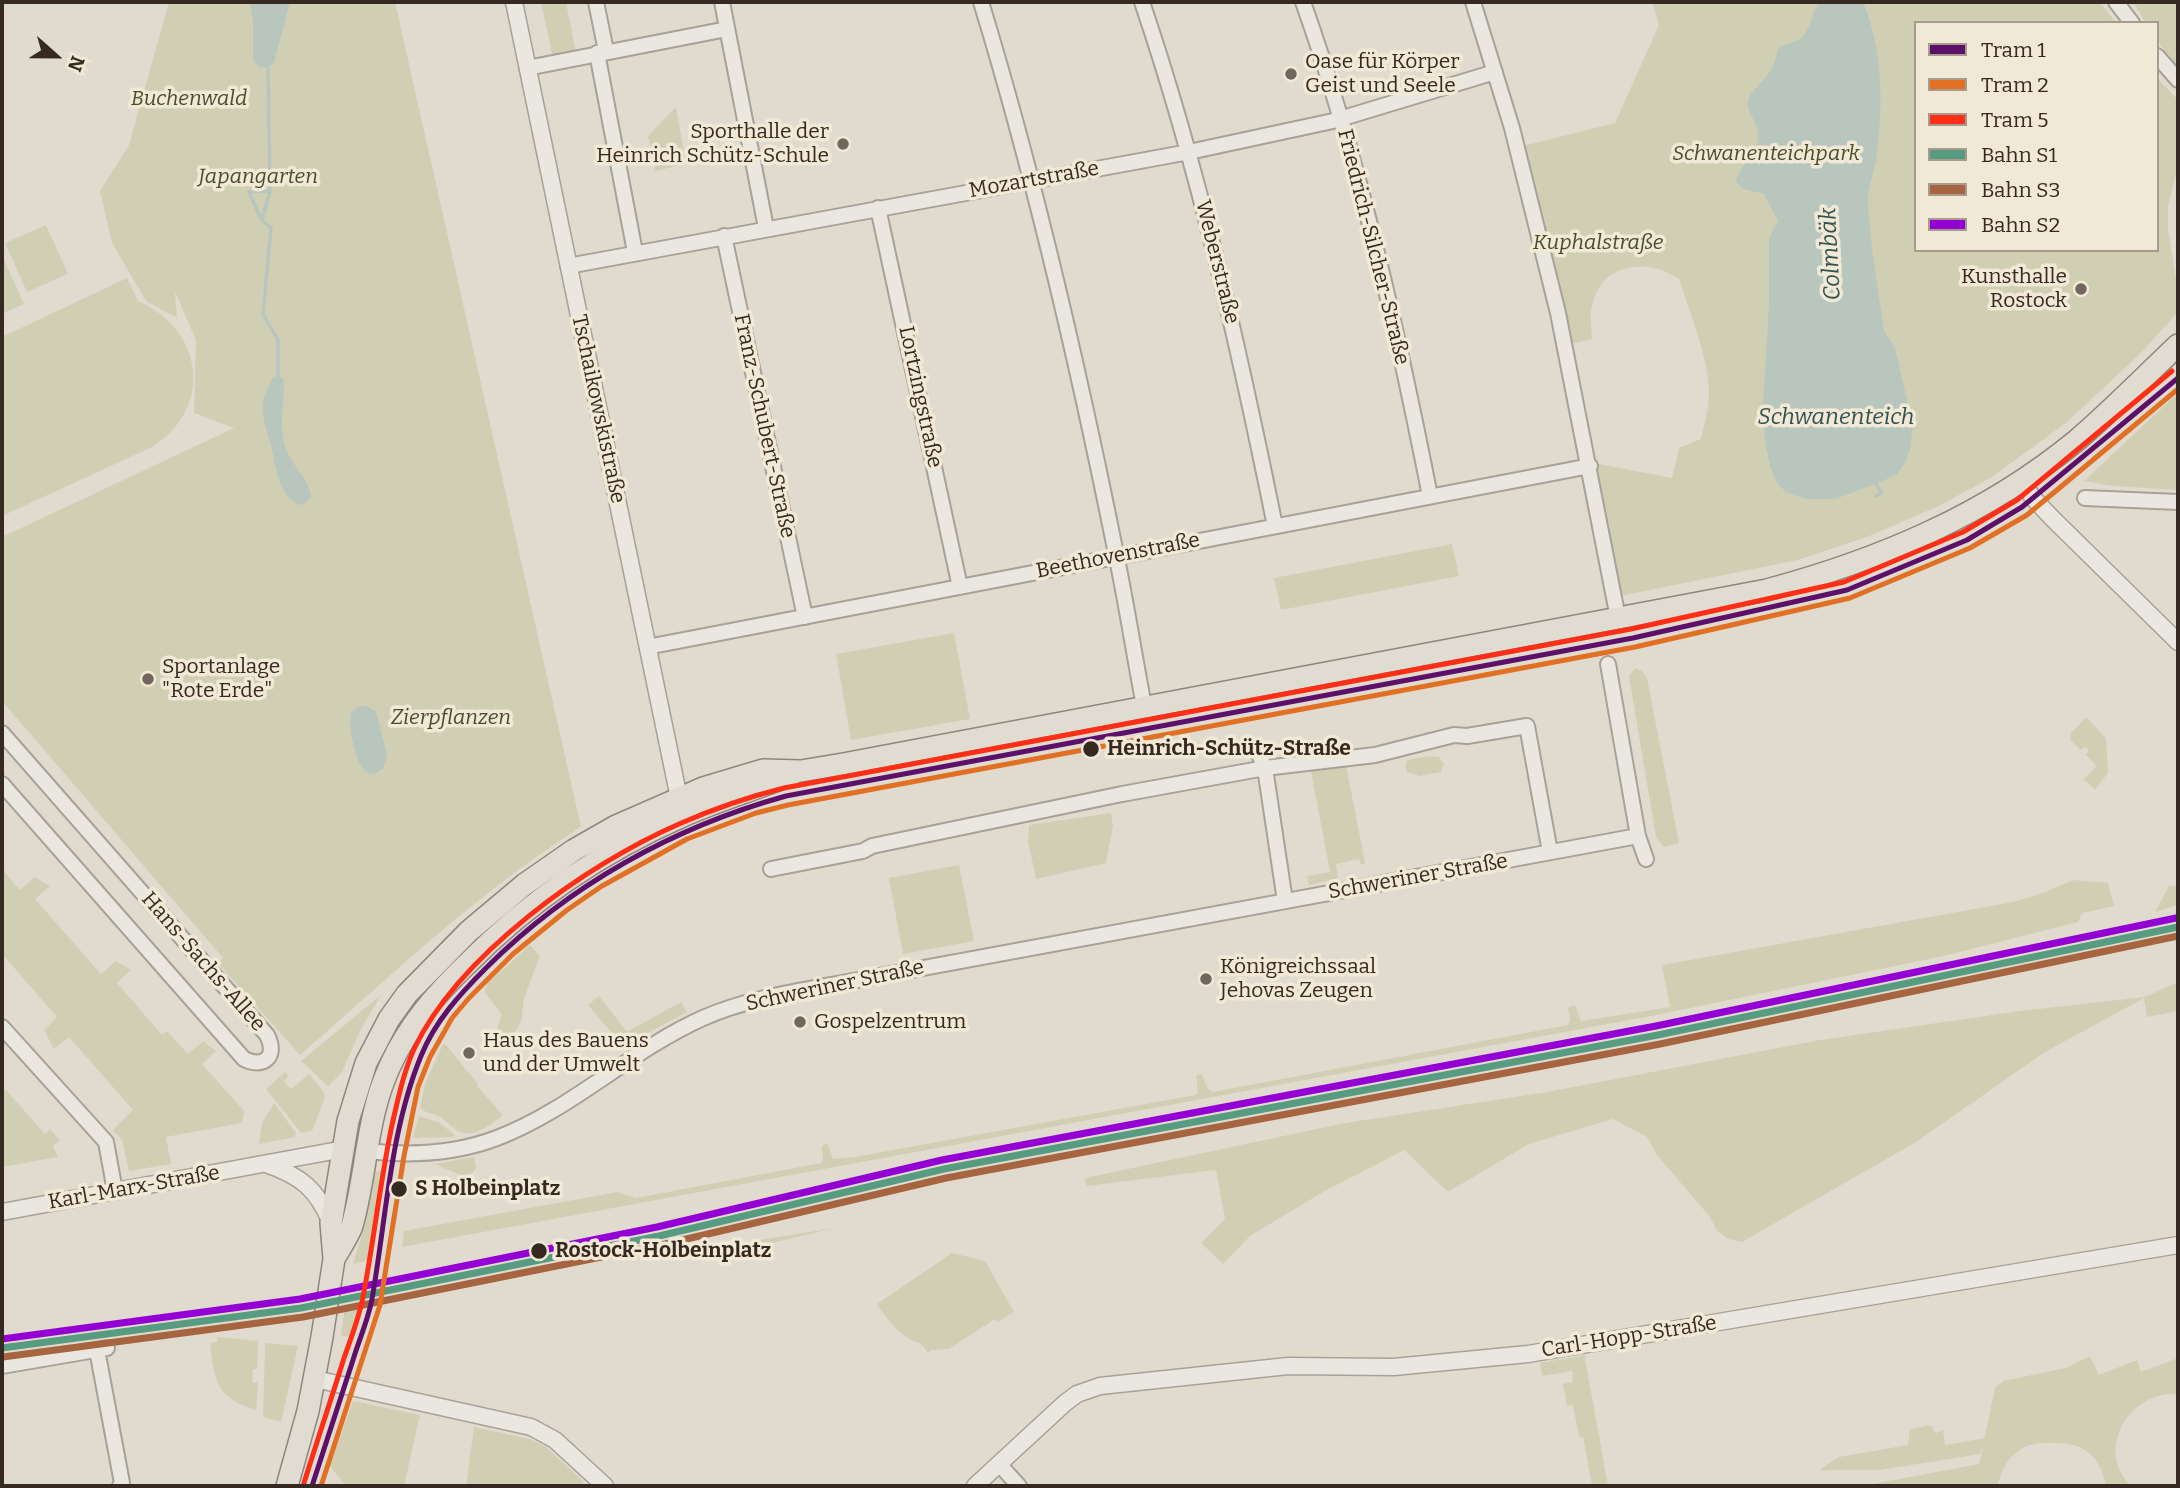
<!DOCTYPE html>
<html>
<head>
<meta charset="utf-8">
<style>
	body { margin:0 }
	#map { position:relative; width:2180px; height:1488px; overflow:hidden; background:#e1dbcf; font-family:Bitter,serif }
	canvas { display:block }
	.frame { position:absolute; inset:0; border:4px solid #352921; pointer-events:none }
	.legend { position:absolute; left:1914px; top:21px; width:245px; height:231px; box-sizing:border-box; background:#f1e8d6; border:2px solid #a69c8e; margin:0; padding:9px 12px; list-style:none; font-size:21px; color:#352921 }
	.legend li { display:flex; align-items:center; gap:14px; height:35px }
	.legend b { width:35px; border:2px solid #a69c8e }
	.north { position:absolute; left:21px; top:21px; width:70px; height:70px; -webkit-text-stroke:5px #f1e8d6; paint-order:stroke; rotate:111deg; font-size:19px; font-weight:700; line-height:28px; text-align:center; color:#352921 }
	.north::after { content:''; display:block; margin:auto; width:24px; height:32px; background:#352921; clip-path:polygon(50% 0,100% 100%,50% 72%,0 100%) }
</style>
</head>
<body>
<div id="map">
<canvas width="2180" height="1488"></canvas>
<div class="frame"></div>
<ul class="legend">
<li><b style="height:9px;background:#5d106a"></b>Tram 1</li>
<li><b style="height:9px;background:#e17024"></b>Tram 2</li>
<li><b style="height:9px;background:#ff2e17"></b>Tram 5</li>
<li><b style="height:9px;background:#579c81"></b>Bahn S1</li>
<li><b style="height:9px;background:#a66540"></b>Bahn S3</li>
<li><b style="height:9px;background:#9400d3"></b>Bahn S2</li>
</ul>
<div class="north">N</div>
</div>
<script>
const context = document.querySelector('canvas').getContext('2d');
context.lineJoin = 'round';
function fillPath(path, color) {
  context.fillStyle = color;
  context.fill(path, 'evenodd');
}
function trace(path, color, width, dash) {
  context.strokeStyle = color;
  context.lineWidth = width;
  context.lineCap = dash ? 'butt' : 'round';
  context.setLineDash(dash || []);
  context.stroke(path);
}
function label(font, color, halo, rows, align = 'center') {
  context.font = font + ' Bitter,serif';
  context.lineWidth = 7;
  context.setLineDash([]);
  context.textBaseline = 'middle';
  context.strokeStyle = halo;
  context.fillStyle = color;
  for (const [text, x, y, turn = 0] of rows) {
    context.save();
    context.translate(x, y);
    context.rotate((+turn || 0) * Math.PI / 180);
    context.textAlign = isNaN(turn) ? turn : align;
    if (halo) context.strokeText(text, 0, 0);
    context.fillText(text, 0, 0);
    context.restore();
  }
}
const green = new Path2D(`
	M 169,2 L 395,2 L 581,827 C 478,892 391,976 300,1055 L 218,963 L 223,958 L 2,701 L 2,537 L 234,428 L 194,413 L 196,340 L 175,292 L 177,318 L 146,301 L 112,243 L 100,191 L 129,145 Z
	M 541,2 L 566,2 L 576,53 L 553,58 Z
	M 1652,2 L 2100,2 L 2116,23 L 1916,23 L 1916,250 L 2157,250 L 2157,78 L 2178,100 L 2178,166 L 2168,206 L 2168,229 L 2178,291 L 2178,312 L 2141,353 L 2066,423 L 1992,477 L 1939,506 L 1867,537 L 1798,560 L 1620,596 L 1594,463 L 1672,478 L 1679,448 L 1701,439 C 1705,423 1709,407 1709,390 C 1707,353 1690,314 1679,279 C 1671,275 1662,269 1654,268 C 1620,262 1596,277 1591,311 C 1590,320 1592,330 1592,339 L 1571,344 L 1523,146 L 1615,123 L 1659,25 Z
	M 2133,2 L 2178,2 L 2178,69 L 2157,40 L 2157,23 L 2146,23 Z
	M 676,107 L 686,164 L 655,171 L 648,136 Z
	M 46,225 L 68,274 L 27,292 L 5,243 Z
	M 2,255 L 24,304 L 2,314 Z
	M 127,278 L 138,301 C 204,329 214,409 152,447 L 2,516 L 2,337 Z
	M 2178,393 L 2178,490 L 2113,486 L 2084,481 Z
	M 1452,544 L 1459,576 L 1281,610 L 1274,578 Z
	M 954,633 L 970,719 L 851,740 L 836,654 Z
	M 1635,668 L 1642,671 L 1647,678 L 1679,843 L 1663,847 L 1656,837 L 1629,676 Z
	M 2086,717 L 2106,738 L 2108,773 L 2095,790 L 2086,781 L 2083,780 L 2097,766 L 2086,755 L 2089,751 L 2085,747 L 2081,750 L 2070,740 L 2071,733 Z
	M 1429,756 L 1439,757 L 1444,764 L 1441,772 L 1420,776 L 1407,772 L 1405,766 L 1407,760 Z
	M 1346,765 L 1365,863 L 1361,865 L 1359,859 L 1336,864 L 1338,878 L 1309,885 L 1307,876 L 1330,872 L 1311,771 Z
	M 1111,813 L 1113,826 L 1106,863 L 1036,879 L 1028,841 L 1029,825 Z
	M 959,865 L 974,941 L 903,954 L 889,878 Z
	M 2,869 L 20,890 L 35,877 L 50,886 L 35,899 L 101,974 L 116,961 L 131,970 L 117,983 L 162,1035 L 167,1031 L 188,1054 L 203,1041 L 216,1051 L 202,1064 L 244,1111 L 242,1123 L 166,1137 L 171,1164 L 129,1171 L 122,1140 L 113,1130 L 133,1110 L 69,1037 L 54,1049 L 44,1030 L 57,1017 L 2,954 Z
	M 2073,880 L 2108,883 L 2114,906 L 2082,913 L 2078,922 L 1944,956 L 1651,1016 L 402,1247 L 404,1231 L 617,1192 L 636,1198 L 821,1163 L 823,1160 L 822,1146 L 827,1143 L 833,1159 L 855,1157 L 1195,1095 L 1198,1092 L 1196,1076 L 1202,1074 L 1208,1089 L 1213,1092 L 1568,1025 L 1570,1020 L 1568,1008 L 1575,1005 L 1581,1021 L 1670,1007 L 1662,965 L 2013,902 L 2043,893 Z
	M 2169,886 L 2178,886 L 2178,905 L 2155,912 Z
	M 530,945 L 540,956 L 524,998 L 521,1022 L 509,1042 L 497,1028 L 502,1014 L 484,992 L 488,983 Z
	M 2178,982 L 2178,1011 L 2147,1017 L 2144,998 L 2045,1052 L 1916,1142 L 1742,1242 L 1729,1239 L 1717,1231 L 1710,1217 L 1657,1155 L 1647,1137 L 1613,1119 L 1529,1144 L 1448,1192 L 1404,1150 L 1323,1192 L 1250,1236 L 1223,1264 L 1201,1243 L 1225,1219 L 1216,1170 L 1087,1186 L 1085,1178 L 1345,1123 L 1547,1092 L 1820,1040 L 2020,1011 L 2145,997 Z
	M 381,995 L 360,1031 L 342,1072 L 328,1086 L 301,1061 Z
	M 599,996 L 627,1032 L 681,1002 L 687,1012 L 623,1046 L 588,1005 Z
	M 443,1044 L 446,1045 L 478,1084 L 477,1086 L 503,1115 C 493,1123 477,1136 463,1133 C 454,1131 447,1121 440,1117 C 432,1113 426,1113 420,1108 L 425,1084 Z
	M 285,1072 L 289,1076 L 284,1081 L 291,1089 L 309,1074 L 324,1092 L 325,1097 L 312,1131 L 301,1133 L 266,1089 Z
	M 2,1088 L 5,1091 L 6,1090 L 45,1134 L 50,1129 L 60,1140 L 53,1146 L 58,1157 L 2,1167 Z
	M 274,1103 L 296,1133 L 295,1137 L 259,1144 L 262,1123 Z
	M 419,1116 L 438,1122 L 455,1135 L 454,1137 L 413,1138 Z
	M 474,1157 L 476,1169 L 468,1176 L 462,1176 L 435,1164 Z
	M 381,1170 L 382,1174 L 369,1260 L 353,1264 L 364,1228 L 373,1178 L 377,1171 Z
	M 834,1228 L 699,1261 L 735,1244 Z
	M 952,1253 L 985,1261 L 1014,1312 L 998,1322 L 995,1319 L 949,1349 L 932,1350 L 928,1353 C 921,1341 920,1345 910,1339 C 896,1332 885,1317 877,1304 Z
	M 362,1303 L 357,1312 L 351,1337 L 341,1336 L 345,1306 Z
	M 217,1337 L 258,1341 L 257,1369 L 253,1369 L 252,1382 L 258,1383 L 256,1410 C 215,1398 215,1381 210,1343 L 217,1342 Z
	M 265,1343 L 298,1346 L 281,1422 L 263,1417 Z
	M 1585,1355 L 1585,1358 L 1608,1486 L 1592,1486 L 1583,1437 L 1579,1437 L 1573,1405 L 1567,1406 L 1563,1384 L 1573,1382 L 1572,1371 L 1542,1376 L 1540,1363 Z
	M 2090,1356 L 2099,1375 L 2137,1360 L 2141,1372 L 2178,1358 L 2178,1394 C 2144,1391 2112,1422 2116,1457 C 2117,1469 2124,1478 2131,1486 L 2106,1486 C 2099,1451 2081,1442 2047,1443 C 2035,1443 2025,1445 2016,1453 C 2005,1461 2001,1474 1997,1486 L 1873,1486 L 1873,1484 L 1979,1464 L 1995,1388 L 2003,1381 L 2066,1368 Z
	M 353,1401 L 420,1415 L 404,1486 L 346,1486 L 330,1466 Z
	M 1931,1425 L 1935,1433 L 1943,1430 L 1945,1445 L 1985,1438 L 1980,1454 L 1880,1470 L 1819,1470 L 1839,1457 L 1908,1445 L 1910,1429 Z
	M 474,1427 L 530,1439 L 545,1446 L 584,1482 L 578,1486 L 466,1486 Z`);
const water = new Path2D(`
	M 250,2 L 290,2 L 274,63 L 268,68 L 259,67 L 253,61 L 253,20 Z
	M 1820,2 L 1863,2 C 1883,50 1883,104 1877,155 C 1875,170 1867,188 1868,203 C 1870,245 1878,288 1884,331 L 1895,348 L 1913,426 L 1910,449 L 1905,463 L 1897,474 L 1887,479 L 1836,499 L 1807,499 L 1787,493 L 1777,483 L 1770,466 L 1765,441 L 1763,407 L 1769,303 L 1769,238 L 1778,221 L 1764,194 L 1743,189 L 1736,182 C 1737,170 1755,156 1758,139 C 1761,124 1744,112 1749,98 C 1752,90 1761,84 1766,77 C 1773,68 1776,58 1779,47 C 1785,44 1795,43 1801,38 C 1812,29 1811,12 1820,2 Z
	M 278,376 L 283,378 L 284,385 C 283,404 280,424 284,443 C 288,463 311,479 311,498 L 302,505 C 280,501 276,468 272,450 C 269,435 261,419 263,402 C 264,393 270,385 273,377 Z
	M 360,706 L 367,706 L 376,712 L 387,755 L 383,769 L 374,774 L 365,772 C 355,759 348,728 351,712 Z`);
const stream = new Path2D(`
	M 268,68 L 270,191 L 262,220 L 271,228 L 263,314 L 278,340 L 278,376
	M 261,219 L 249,192 L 270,191
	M 1873,480 L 1882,493 L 1876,496`);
const minor = new Path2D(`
	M 596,2 L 606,51
	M 722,2 L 766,228
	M 981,2 C 1036,182 1078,365 1115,549 C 1126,601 1134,654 1144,706
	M 1142,2 C 1200,173 1239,349 1275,526
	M 1303,2 C 1360,163 1397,329 1430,496
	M 1473,2 L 1512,128 L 1558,313 L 1618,618
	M 2116,2 L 2132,23
	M 597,53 L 635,252
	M 2157,56 L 2178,80
	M 527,68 L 727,29
	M 878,208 L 960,587
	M 724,236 L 805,617
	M 568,266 L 1189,152 L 1333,121 L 1495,72
	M 2085,498 L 2178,502
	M 647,647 L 1590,466
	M 1608,664 L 1638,836 L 1646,859
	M 2,733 L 267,1035 C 278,1056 264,1069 244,1059 L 2,784
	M 1257,750 L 1265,768 L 1285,901
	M 771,869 L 863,851 L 872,846 L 1122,794 L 1265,768 L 1375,755 L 1454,735 L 1467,736 L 1527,726 L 1550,852
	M 2,1027 L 106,1142 L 115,1191
	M 366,1151 C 410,1156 455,1154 497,1138 C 571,1110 631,1050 703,1018 C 755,995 814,989 869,978 L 1638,836
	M 97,1350 L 122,1483 L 120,1486
	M 2,1366 L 107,1348
	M 999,1464 L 1019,1486`);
const tertiary = new Path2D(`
	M 514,2 L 679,798
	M 2022,481 L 2033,498 L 2052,518 L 2178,642
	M 266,1164 C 301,1176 317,1189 331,1223
	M 2,1212 L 344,1149
	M 315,1379 L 531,1427 L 555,1440 L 605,1486
	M 975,1486 L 1065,1403 L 1077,1394 L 1100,1386 L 1288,1366 L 1394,1367 L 1528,1354 L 2178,1245`);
const primary = new Path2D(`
	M 334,1259 C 340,1248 348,1237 352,1226 C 367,1173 366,1117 390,1066 C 408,1026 435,995 466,965 C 529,901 601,852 683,816 C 719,800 757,789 793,774
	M 287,1486 L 308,1411 L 322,1337 L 334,1259 L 331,1223 L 348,1121 L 366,1063 L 389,1019 L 407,994 L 469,931 L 525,884 L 574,850 L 616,826 L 703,788 L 763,770 L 801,771 L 843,764 L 1767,590 C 1879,560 1986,515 2077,440 C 2112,410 2144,377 2178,345`);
const rail1 = new Path2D(`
	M 2,1348 L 301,1308 L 659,1236 L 944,1169 L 1658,1035 L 2178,927`);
const rail2 = new Path2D(`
	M 3,1357 L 303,1317 L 661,1245 L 946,1178 L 1660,1044 L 2178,936`);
const rail3 = new Path2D(`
	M 2,1339 L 300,1299 L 657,1227 L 942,1160 L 1656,1026 L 2176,918`);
const tram1 = new Path2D(`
	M 312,1486 C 326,1444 339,1402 353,1360 C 359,1340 368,1320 372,1299 C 386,1220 390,1131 421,1056 C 435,1021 460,994 486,968 C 569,885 674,827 786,796 L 1633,638 L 1847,590 L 1967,540 L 2022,507 L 2178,378`);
const tram2 = new Path2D(`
	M 321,1486 L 380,1305 L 404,1156 L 418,1087 L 430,1057 L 452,1018 L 469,998 L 513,954 L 567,910 L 602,886 L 687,839 L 756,813 L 788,805 L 1635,647 L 1850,598 L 1970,548 L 2027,515 L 2178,389`);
const tram3 = new Path2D(`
	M 304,1483 C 317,1441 331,1400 344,1358 C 351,1338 359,1318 363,1297 C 374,1240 380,1182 392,1125 C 398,1099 403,1074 414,1049 C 459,955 585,865 679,824 C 713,809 748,797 784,788 L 1631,629 L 1844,582 L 1963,532 L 2017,500 L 2172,371`);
const markers = [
	[1291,74,7,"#71675e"],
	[843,144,7,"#71675e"],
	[2081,289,7,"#71675e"],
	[148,679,7,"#71675e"],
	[1091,749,9,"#352921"],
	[1206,979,7,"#71675e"],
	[800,1022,7,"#71675e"],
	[469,1053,7,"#71675e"],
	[399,1189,9,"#352921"],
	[539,1251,9,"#352921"]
];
const poiNames = [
	["Oase für Körper",1305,62],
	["Geist und Seele",1305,86],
	["Sporthalle der",829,132,"right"],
	["Heinrich Schütz-Schule",829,156,"right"],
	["Kunsthalle",2067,277,"right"],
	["Rostock",2067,301,"right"],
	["Sportanlage",162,667],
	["\"Rote Erde\"",162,691],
	["Königreichssaal",1220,967],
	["Jehovas Zeugen",1220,991],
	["Gospelzentrum",814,1022],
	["Haus des Bauens",483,1041],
	["und der Umwelt",483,1065]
];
const parkNames = [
	["Buchenwald",189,99],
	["Schwanenteichpark",1766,154],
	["Japangarten",258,177],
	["Kuphalstraße",1598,243],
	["Zierpflanzen",451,718]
];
const streetNames = [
	["Mozartstraße",1034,180,-10],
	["Friedrich-Silcher-Straße",1373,247,76],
	["Weberstraße",1217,262,76],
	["Lortzingstraße",920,397,78],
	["Tschaikowskistraße",598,409,78],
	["Franz-Schubert-Straße",764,426,78],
	["Beethovenstraße",1118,556,-11],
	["Schweriner Straße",1418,877,-10],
	["Hans-Sachs-Allee",203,962,49],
	["Schweriner Straße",835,986,-12],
	["Karl-Marx-Straße",134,1188,-10],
	["Carl-Hopp-Straße",1629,1337,-9]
];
const stopNames = [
	["Heinrich-Schütz-Straße",1107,749],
	["S Holbeinplatz",415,1189],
	["Rostock-Holbeinplatz",555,1251]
];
const waterNames = [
	["Colmbäk",1831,254,-93],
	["Schwanenteich",1836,418]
];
fillPath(green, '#d0cfb4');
fillPath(water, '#b9c6be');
trace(stream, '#b9c6be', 3.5);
trace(minor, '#a7a198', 18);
trace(tertiary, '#a7a198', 19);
trace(primary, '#8c867e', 24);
trace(minor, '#eae7e0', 14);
trace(tertiary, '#eae7e0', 16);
trace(primary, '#e1dcd2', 21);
trace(rail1, '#579c81', 7);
trace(rail2, '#a66540', 7);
trace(rail3, '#9400d3', 7);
trace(tram1, '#5d106a', 5);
trace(tram2, '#e17024', 5);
trace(tram3, '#ff2e17', 5);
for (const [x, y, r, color] of markers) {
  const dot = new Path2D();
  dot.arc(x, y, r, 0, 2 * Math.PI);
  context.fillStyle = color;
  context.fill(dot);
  trace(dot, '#f1e8d6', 2.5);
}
label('21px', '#352921', '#f1e8d6', poiNames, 'left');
label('italic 21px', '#474f2a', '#f1e8d6', parkNames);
label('21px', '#352921', '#f1e8d6', streetNames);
label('bold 21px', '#352921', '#f1e8d6', stopNames, 'left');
label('italic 23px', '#32534f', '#f1e8d6', waterNames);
</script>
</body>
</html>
